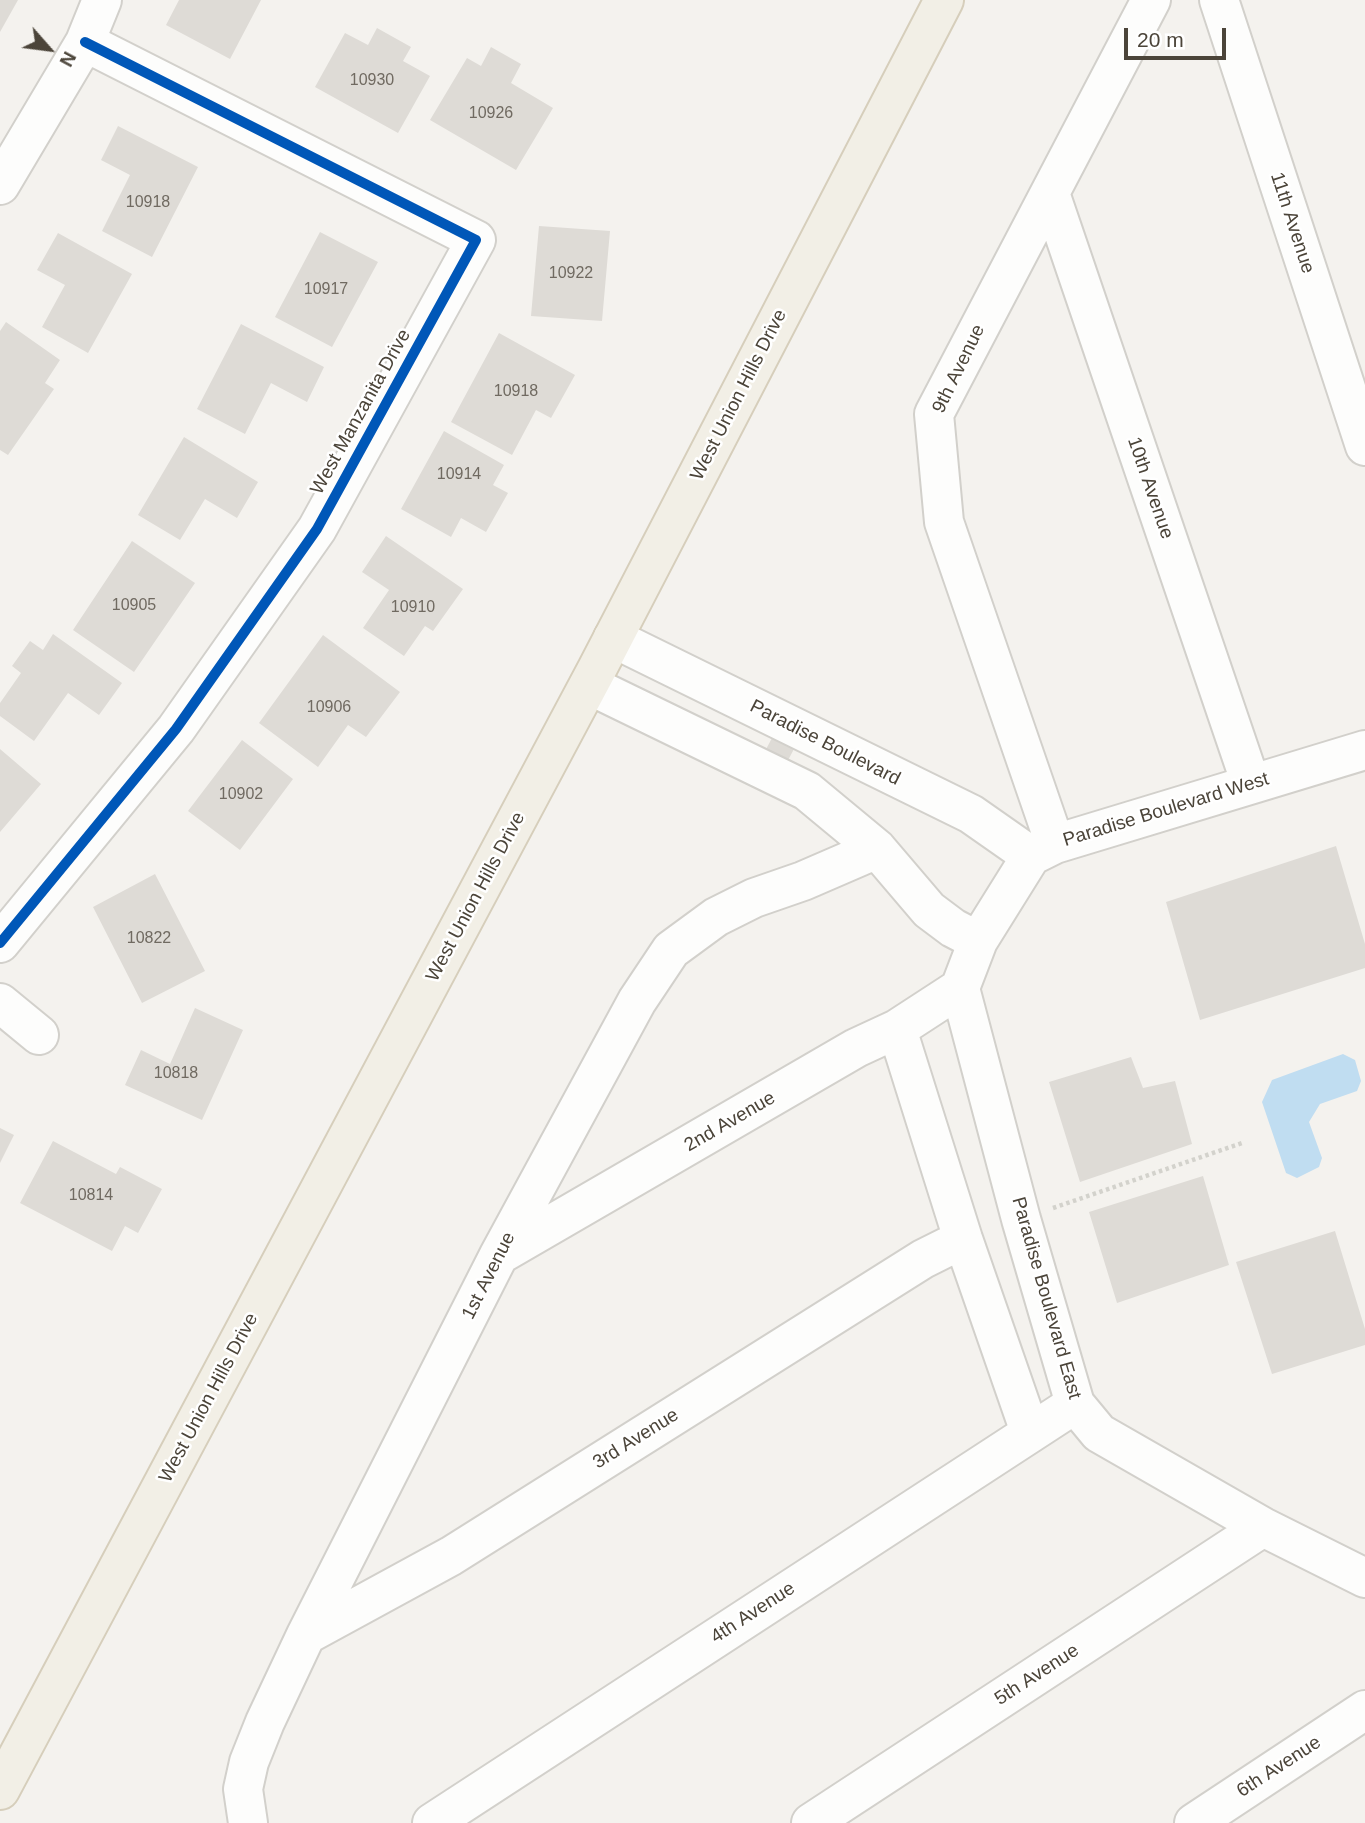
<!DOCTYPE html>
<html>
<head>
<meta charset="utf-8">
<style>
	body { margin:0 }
	#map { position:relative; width:1365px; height:1823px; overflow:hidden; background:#f4f2ee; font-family:Arial,sans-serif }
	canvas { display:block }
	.north { position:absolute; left:14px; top:14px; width:70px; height:70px; -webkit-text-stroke:5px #fff; paint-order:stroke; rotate:118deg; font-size:19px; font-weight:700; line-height:28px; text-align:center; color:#4b4439 }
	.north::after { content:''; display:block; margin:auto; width:24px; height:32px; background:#4b4439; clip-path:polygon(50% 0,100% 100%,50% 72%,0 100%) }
	.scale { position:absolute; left:1124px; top:28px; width:102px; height:32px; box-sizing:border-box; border:4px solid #4b4439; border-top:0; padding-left:9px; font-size:21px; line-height:24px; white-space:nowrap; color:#4b4439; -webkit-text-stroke:5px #fff; paint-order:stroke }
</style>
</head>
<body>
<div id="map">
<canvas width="1365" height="1823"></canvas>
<div class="north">N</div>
<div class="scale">20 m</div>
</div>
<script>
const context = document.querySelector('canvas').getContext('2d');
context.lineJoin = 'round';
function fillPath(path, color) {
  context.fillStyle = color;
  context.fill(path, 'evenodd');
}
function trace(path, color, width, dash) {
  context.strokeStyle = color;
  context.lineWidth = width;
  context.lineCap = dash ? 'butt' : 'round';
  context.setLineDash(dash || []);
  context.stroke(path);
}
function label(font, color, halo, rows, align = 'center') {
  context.font = font + ' Arial,sans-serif';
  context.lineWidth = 5;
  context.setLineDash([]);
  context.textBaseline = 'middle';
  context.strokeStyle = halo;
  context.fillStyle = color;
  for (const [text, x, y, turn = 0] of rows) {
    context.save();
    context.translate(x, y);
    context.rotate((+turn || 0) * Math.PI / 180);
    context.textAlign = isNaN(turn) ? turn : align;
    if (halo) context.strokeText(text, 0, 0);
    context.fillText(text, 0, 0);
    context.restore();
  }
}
const water = new Path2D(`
	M 1343,1054 L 1355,1060 L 1361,1081 L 1357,1091 L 1320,1104 L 1309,1122 L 1322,1158 L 1319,1167 L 1297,1178 L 1286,1173 L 1262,1102 L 1272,1080 Z`);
const building = new Path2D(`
	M 0,0 L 18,0 L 0,32 Z
	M 179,0 L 261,0 L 230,59 L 166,25 Z
	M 377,28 L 411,47 L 403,61 L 430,76 L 398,133 L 315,87 L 345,33 L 368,45 Z
	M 491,47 L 521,64 L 511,83 L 553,108 L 516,170 L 430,120 L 467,58 L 481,66 Z
	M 118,126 L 198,167 L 152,257 L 102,231 L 130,175 L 101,160 Z
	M 539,226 L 610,231 L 602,321 L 531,316 Z
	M 320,232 L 378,262 L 332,347 L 275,317 Z
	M 58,233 L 132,274 L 88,353 L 42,327 L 65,285 L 37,270 Z
	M 6,322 L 60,360 L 45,383 L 54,389 L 8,455 L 0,450 L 0,331 Z
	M 241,324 L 324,367 L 307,402 L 271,383 L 245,434 L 197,409 Z
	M 499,333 L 575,375 L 551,418 L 536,410 L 512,455 L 451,422 Z
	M 444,431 L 504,465 L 493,485 L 508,493 L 486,532 L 461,518 L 451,537 L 401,509 Z
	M 184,437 L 258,482 L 237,518 L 205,499 L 180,540 L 138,515 Z
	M 386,536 L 463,589 L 433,631 L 425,626 L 404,656 L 363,628 L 389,590 L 362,572 Z
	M 132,541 L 195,583 L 134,672 L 73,630 Z
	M 53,634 L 122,683 L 99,715 L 68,693 L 34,741 L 0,716 L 0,703 L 21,673 L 12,666 L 30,641 L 43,650 Z
	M 323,635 L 400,692 L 366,737 L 348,725 L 318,767 L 259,723 Z
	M 772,738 L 794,749 L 786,764 L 764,753 Z
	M 242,740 L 293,779 L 240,850 L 188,811 Z
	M 0,749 L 41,784 L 0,832 Z
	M 1336,846 L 1365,944 L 1365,968 L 1200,1020 L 1166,902 Z
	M 155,874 L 205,971 L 142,1003 L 93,907 Z
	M 195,1008 L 243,1030 L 202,1120 L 125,1085 L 141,1050 L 170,1064 Z
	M 1131,1057 L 1143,1088 L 1175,1081 L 1192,1144 L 1080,1182 L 1049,1082 Z
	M 0,1128 L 14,1135 L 0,1163 Z
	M 53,1141 L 116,1174 L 120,1167 L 162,1189 L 138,1233 L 125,1226 L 112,1251 L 20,1203 Z
	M 1203,1176 L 1229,1265 L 1117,1303 L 1089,1212 Z
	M 1335,1231 L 1365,1329 L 1365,1345 L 1272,1374 L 1236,1262 Z`);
const path = new Path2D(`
	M 1053,1208 L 1242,1143`);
const minor = new Path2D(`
	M 1219,0 L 1365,446
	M 0,185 L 85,42 L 102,0
	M 1050,193 L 1251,784
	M 613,638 L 971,814 L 1031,856
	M 589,685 L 807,791 L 877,849 L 929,910 L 953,928 L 978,941
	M 1365,750 L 1055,844 L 1031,856 L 978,941 L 960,988 L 1021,1219 L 1075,1404 L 1099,1433 L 1263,1527 L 1365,1578
	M 1055,844 L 944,522 L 934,414 L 1151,0
	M 0,943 L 176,729 L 317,529 L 476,240 L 85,42
	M 0,1003 L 39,1035
	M 897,1029 L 963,1239 L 1030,1432
	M 499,1255 L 856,1048 L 897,1029 L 960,988
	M 306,1635 L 451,1556 L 923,1259 L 963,1239
	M 248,1823 L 243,1789 L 249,1762 L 265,1722 L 306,1635 L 499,1255 L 637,1001 L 671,950 L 716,917 L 754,898 L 803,881 L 877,849
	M 432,1823 L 1075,1404
	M 811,1823 L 1263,1527
	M 1194,1823 L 1365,1710`);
const major = new Path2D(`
	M 0,1790 L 597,669 L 944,0`);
const cycleway = new Path2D(`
	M 0,943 L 176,729 L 317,529 L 476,240 L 85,42`);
const numberNames = [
	["10930",372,81],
	["10926",491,114],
	["10918",148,203],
	["10922",571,274],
	["10917",326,290],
	["10918",516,392],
	["10914",459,475],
	["10905",134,606],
	["10910",413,608],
	["10906",329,708],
	["10902",241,795],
	["10822",149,939],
	["10818",176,1074],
	["10814",91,1196]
];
const streetNames = [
	["11th Avenue",1292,223,72],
	["9th Avenue",959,369,-64],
	["West Union Hills Drive",739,395,-63],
	["West Manzanita Drive",361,412,-61],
	["10th Avenue",1150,488,71],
	["Paradise Boulevard",825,743,27],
	["Paradise Boulevard West",1166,810,-17],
	["West Union Hills Drive",476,897,-62],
	["2nd Avenue",730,1122,-30],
	["1st Avenue",489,1276,-63],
	["Paradise Boulevard East",1046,1298,74],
	["West Union Hills Drive",209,1398,-62],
	["3rd Avenue",636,1439,-32],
	["4th Avenue",753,1613,-33],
	["5th Avenue",1037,1675,-33],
	["6th Avenue",1279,1767,-33]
];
fillPath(water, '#c0ddf1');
fillPath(building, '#dedbd6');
trace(minor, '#d2d0cb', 42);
trace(major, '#d6cebb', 42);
trace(path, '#d3d2cc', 4.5, [3.5, 3.5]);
trace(minor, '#fdfdfc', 38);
trace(major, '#f2efe6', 38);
trace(cycleway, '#0057b8', 10);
label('16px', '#706a61', null, numberNames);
label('19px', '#4b4439', '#fff', streetNames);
</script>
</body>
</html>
